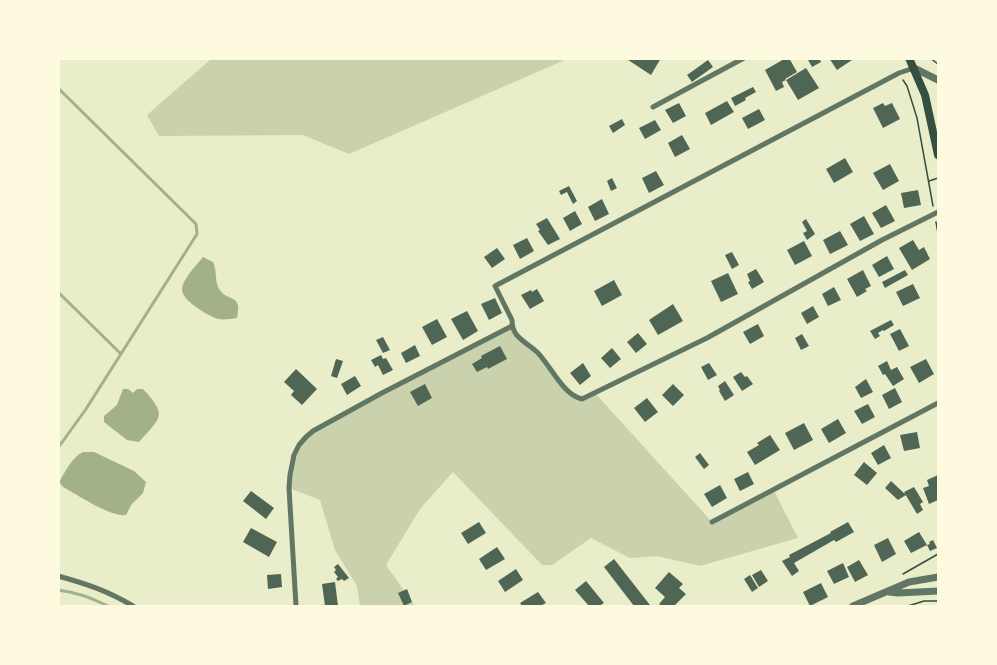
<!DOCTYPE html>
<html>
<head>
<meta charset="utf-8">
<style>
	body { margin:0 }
	#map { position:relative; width:997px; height:665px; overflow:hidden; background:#e9edc9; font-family:Spectral,serif }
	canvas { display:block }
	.frame { position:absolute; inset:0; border:60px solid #fefae0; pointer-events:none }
</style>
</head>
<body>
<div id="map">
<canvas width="997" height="665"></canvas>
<div class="frame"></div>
</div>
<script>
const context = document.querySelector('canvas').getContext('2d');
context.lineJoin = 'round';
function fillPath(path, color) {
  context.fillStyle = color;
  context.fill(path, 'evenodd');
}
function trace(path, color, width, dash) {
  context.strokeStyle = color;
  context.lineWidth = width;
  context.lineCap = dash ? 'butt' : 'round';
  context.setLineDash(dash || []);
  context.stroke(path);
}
const green = new Path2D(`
	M 211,59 L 211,58 L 567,59 L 349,154 L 303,135 L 159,136 L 147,115 Z
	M 512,326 L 516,335 L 537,352 L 567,391 L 582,399 L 595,393 L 712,522 L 773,489 L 798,538 L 700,566 L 657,556 L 630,558 L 591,538 L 552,565 L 542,565 L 453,472 L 420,509 L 386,565 L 415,606 L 360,606 L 357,586 L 335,550 L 320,500 L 289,488 L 291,464 L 306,437 Z`);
const water = new Path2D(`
	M 203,257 L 213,262 C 217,271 215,279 218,287 C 226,304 243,291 237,318 C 231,319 224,320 218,319 C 208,316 181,300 182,289 C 183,278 196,266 203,257 Z
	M 123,389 L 128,389 L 133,393 L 137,389 L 143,389 C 168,416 161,417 139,442 L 127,440 L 104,422 L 104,416 L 117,405 Z
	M 83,452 L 94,452 L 134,471 L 146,482 L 143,493 L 131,505 L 126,515 C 110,517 78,495 63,487 L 59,482 C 66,471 71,458 83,452 Z`);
const stream = new Path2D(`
	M 58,88 L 196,224 L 197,234 L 86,409 L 58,448
	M 58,292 L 121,354
	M 58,590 C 77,592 92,598 108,606`);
const building = new Path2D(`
	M 625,58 L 661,58 L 651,75 Z
	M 786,58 L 789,58 L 797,72 L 785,79 L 786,80 L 782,82 L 784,87 L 776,91 L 765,70 Z
	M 807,58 L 819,58 L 821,62 L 812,67 Z
	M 829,58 L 855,58 L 837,70 Z
	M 708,60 L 713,67 L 692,82 L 687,75 Z
	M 806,68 L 819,88 L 798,100 L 786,80 Z
	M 753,87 L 756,92 L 745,98 L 746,100 L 735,106 L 731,98 Z
	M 727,101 L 734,112 L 711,125 L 705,113 Z
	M 679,103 L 686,116 L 673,123 L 665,110 Z
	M 883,103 L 885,106 L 892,103 L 900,119 L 883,128 L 873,108 Z
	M 759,109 L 765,120 L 748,129 L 742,118 Z
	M 622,119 L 625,125 L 613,133 L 609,126 Z
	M 655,120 L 661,130 L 645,139 L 639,128 Z
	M 682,135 L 690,149 L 675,157 L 668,143 Z
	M 845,158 L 853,172 L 834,183 L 826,169 Z
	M 890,164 L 899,181 L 883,190 L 873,173 Z
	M 656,171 L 664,185 L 649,193 L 642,178 Z
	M 612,178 L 617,188 L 611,191 L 607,181 Z
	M 569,186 L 577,201 L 573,204 L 567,192 L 561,195 L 559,191 Z
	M 918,190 L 921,205 L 904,208 L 901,193 Z
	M 602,199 L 609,214 L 595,221 L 588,207 Z
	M 886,205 L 895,221 L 881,228 L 872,213 Z
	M 575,211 L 582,224 L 570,231 L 563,218 Z
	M 864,216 L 874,234 L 860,241 L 850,224 Z
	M 547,218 L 560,239 L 548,245 L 538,231 L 540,230 L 536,224 Z
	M 806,219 L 815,234 L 807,240 L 803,233 L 807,231 L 802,222 Z
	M 840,231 L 848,245 L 830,254 L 823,240 Z
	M 527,238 L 534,251 L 520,259 L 513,245 Z
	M 913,240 L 919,250 L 924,247 L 930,259 L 912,270 L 899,248 Z
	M 804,241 L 812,256 L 795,265 L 787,250 Z
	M 497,248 L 505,259 L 492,268 L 484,257 Z
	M 732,252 L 739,265 L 732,269 L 725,255 Z
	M 887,256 L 894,269 L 879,277 L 872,265 Z
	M 756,269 L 764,282 L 752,289 L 748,282 L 750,281 L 747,274 Z
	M 863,270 L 871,286 L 865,289 L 867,291 L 857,297 L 847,279 Z
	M 905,270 L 908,275 L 885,288 L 882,282 Z
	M 728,273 L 738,294 L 721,302 L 711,281 Z
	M 614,280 L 622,295 L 602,306 L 594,291 Z
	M 913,284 L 920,298 L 903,306 L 896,292 Z
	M 834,287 L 841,300 L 828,306 L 822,294 Z
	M 537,289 L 544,301 L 530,309 L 521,295 L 531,290 L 532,292 Z
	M 495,298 L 502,313 L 489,320 L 481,304 Z
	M 673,304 L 683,321 L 658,335 L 649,320 Z
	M 813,306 L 819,317 L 807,324 L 801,313 Z
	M 467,311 L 478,331 L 463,340 L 451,319 Z
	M 437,319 L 447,337 L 432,345 L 422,327 Z
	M 891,320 L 894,325 L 884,331 L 883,330 L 878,333 L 880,336 L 875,339 L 870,331 Z
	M 758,324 L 764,336 L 750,344 L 743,332 Z
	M 900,329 L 909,346 L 899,351 L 890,334 Z
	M 638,333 L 647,344 L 636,353 L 627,342 Z
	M 802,334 L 809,346 L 801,350 L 795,338 Z
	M 383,337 L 390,350 L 383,353 L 376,340 Z
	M 415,345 L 420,356 L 406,363 L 401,353 Z
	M 500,346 L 507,359 L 488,369 L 487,367 L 477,372 L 472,364 L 482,358 L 481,356 Z
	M 612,348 L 621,359 L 610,368 L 601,358 Z
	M 381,355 L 383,359 L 386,358 L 393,370 L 383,375 L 378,365 L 375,367 L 371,360 Z
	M 336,359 L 343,361 L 337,378 L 331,376 Z
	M 926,359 L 934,374 L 919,383 L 910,367 Z
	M 887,361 L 891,370 L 897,367 L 904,379 L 893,386 L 885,374 L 883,375 L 878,366 Z
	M 583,363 L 591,376 L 580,385 L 570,373 Z
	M 709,363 L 717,375 L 708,380 L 701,367 Z
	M 296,369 L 317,389 L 302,405 L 291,395 L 294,391 L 284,382 Z
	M 741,372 L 745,377 L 747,376 L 753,384 L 742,391 L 733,377 Z
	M 355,376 L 361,386 L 347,395 L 341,384 Z
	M 866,379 L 873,392 L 861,398 L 855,387 Z
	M 725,381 L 734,395 L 725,401 L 719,391 L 720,390 L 718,386 Z
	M 425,384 L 432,398 L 418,406 L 410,392 Z
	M 673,384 L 684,395 L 673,406 L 662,395 Z
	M 895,388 L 902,402 L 889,409 L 882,395 Z
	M 647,398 L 658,412 L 645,422 L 634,408 Z
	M 868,404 L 875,417 L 862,424 L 854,411 Z
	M 838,419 L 846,433 L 829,443 L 821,429 Z
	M 804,423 L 813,440 L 794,450 L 785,433 Z
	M 917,432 L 920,448 L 904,451 L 900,435 Z
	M 770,435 L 780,450 L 755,465 L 747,452 L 759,445 L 757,443 Z
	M 884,445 L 891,458 L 878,465 L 871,453 Z
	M 700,453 L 709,465 L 704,469 L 695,457 Z
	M 864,462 L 877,473 L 867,485 L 854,475 Z
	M 748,472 L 754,484 L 740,491 L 734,479 Z
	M 938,475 L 938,500 L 929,504 L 923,488 L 929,486 L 927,480 Z
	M 891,481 L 906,495 L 898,500 L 885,488 Z
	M 720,485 L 727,498 L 712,507 L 704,494 Z
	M 914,487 L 923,502 L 920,504 L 923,510 L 917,514 L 904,492 Z
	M 251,491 L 274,508 L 266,519 L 243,501 Z
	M 479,522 L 486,533 L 468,544 L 461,533 Z
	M 848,522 L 854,532 L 836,542 L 834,540 L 794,563 L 799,571 L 792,576 L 782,561 L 790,557 L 789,555 L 831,533 L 830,532 Z
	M 251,528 L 277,542 L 269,557 L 243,542 Z
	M 919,532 L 927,545 L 911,553 L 904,541 Z
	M 888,538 L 896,554 L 882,562 L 874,545 Z
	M 933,540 L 937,548 L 930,551 L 927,545 L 930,544 L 929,542 Z
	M 497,547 L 505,559 L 486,570 L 479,559 Z
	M 614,559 L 650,605 L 647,606 L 634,606 L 604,567 Z
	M 859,560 L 868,575 L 855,582 L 847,567 Z
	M 843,563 L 849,577 L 834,584 L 827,571 Z
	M 338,564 L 349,578 L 344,581 L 342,579 L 338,581 L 336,579 L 338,577 L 334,572 L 336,570 L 334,567 Z
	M 516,569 L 523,580 L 505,592 L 498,581 Z
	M 761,570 L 768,581 L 759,587 L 752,575 Z
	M 669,572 L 683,584 L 679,588 L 686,594 L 674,606 L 662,606 L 659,604 L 665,597 L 655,588 Z
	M 281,574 L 282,587 L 268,589 L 267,575 Z
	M 750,575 L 758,588 L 752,592 L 744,579 Z
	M 586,581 L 604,603 L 599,606 L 589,606 L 575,590 Z
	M 335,582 L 338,606 L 325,606 L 322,584 Z
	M 821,583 L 828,597 L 810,606 L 803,592 Z
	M 407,589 L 412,602 L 404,606 L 398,593 Z
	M 538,592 L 546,603 L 540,606 L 522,606 L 520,603 Z`);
const path = new Path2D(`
	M 930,58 L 938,64
	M 903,80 L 907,86 L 917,118 L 933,206
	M 929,181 L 938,178
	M 936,222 L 938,233
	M 903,574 L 938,554
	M 908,606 L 924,601 L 938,601`);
const minor = new Path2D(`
	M 914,68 L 899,73 L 495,286 L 512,320 C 512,325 513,330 516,334 C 521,341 531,346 537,352 C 551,366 563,395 582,399 L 707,338 L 882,240 L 938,212
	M 653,107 L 744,58
	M 712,522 L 938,403
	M 58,576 C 87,584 108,591 133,606
	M 296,606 L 289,488 L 290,475 L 294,455 L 299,445 L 306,437 L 313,431 L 382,393 L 512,326`);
const tertiary = new Path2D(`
	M 914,68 L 938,80
	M 889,592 L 898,593 L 938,591
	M 853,606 L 909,582 L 938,577`);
const secondary = new Path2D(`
	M 909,58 L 925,95 L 938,155`);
fillPath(green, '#cad2ad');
fillPath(water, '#a3b18a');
trace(stream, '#a3b18a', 3);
fillPath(building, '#4f6655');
trace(path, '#344e41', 1.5);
trace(minor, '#617663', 5);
trace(tertiary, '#617663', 7);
trace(secondary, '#344e41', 8);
</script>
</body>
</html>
